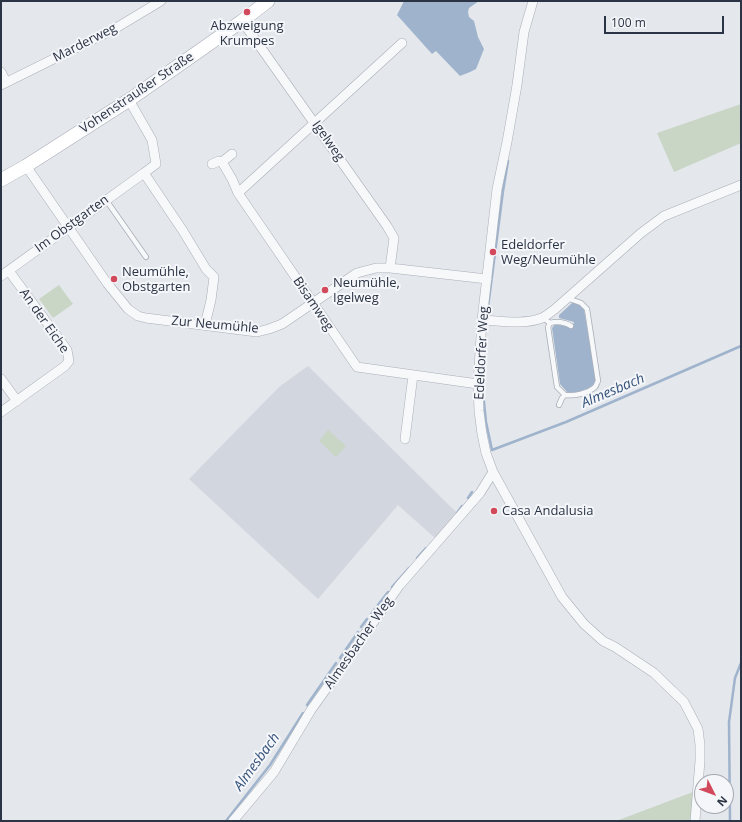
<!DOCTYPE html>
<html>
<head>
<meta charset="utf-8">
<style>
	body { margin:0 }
	#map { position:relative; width:742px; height:822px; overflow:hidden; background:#e4e7ec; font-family:"Open Sans",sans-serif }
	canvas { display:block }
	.frame { position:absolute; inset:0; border:2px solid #2b3445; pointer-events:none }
	.north { position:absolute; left:694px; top:774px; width:40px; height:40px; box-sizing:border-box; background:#f4f6f9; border:1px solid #a4a8b1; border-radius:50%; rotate:132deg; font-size:11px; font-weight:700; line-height:16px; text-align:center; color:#2b3445 }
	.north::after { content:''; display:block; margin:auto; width:14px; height:18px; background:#d1495b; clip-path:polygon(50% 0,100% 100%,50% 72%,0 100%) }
	.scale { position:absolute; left:604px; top:16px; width:120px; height:18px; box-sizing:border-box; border:2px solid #2b3445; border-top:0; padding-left:5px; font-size:12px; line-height:14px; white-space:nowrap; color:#2b3445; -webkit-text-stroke:3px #f4f6f9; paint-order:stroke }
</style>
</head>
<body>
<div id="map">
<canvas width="742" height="822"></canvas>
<div class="frame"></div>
<div class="north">N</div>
<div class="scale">100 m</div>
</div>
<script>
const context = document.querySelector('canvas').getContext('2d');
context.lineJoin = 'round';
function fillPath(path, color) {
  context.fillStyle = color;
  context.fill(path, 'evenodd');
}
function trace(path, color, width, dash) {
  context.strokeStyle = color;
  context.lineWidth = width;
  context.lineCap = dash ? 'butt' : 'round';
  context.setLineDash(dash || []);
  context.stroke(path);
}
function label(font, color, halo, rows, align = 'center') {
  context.font = font + ' "Open Sans",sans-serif';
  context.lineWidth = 4;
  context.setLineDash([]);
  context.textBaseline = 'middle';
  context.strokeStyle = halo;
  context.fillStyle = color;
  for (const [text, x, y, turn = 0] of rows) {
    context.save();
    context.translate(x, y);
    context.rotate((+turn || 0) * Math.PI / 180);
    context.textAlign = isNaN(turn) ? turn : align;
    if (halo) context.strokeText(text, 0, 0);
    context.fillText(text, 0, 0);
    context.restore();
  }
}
const built = new Path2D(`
	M 308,366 L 458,514 L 435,538 L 398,505 L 318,599 L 189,479 L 279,387 Z`);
const green = new Path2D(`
	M 741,104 L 741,143 L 674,172 L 657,133 Z
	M 59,285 L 73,304 L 53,318 L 39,299 Z
	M 328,430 L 346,446 L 336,457 L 319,441 Z
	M 693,792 L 691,821 L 616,821 Z`);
const water = new Path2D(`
	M 404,1 L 479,1 L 469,8 L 468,12 L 469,17 L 474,21 L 478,37 L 484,49 L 476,69 L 470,72 L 460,76 L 436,51 L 432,54 L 397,15 Z
	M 575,302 L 580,304 L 584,309 L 596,381 L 592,387 L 573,394 L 567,392 L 560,384 L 552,328 L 555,324 L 572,327 L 574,322 L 559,318 L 559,315 L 572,303 Z`);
const stream = new Path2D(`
	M 488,307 L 503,191 L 508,161
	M 483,393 L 486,422 L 492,450 L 566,422 L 741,346
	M 468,498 L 472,492
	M 457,513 L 462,506
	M 417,558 L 426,548
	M 392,587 L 409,568
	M 371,614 L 388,592
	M 361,627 L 367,619
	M 340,658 L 358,632
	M 307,705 L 336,663
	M 226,821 L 270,765 L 303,713
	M 730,821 L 729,722 L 735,678 L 741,663`);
const service = new Path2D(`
	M 106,200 L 146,257
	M 543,318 L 550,323 L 548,327 L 557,387 L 565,395 C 574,396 587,394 595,387 C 596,386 597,383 598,381 L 587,309 L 581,303 L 567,298
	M 550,323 C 558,321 564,322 571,326
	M 559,405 L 562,398 L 565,395`);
const minor = new Path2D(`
	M 533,1 L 524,32 L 517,85 L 507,142 L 497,189 L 482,320 L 478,384 L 479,411 L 482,434 L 486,453 L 493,472 L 562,597 L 584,624 L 603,641 L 615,647 L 654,673 L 684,702 L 698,729 L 700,745 L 700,761 L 695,821
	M 242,21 L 387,226 L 394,238 L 390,268
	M 1,72 L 6,82
	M 1,85 L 116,28 L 161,1
	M 129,100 L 152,140 L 156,164 L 144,173
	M 232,154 L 222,162 L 232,179 L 238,193 L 357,367 L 478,384
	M 212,164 L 219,161 L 222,162
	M 26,166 L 107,283 L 128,309 L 138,316 L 146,318 L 257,332 L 269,329 L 282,324 L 357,273 L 376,268 L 390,268 L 487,279
	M 238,193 L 402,43
	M 1,276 L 144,173 L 183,231 L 206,269 L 214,277 L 211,300 L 205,325
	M 482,320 C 500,321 524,325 542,318 C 546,316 551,312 555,309 L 641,233 L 664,216 L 741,185
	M 1,379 L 17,401
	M 1,412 L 65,366 L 69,361 L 67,350 L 9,271
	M 405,439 L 413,375
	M 233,821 L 274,772 L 311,710 L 399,586 L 480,493 L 493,472`);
const secondary = new Path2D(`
	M 1,180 L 26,166 L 129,100 L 242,21 L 268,1`);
const markers = [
	[247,12,4,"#d1495b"],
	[493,252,4,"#d1495b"],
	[114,279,4,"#d1495b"],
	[325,290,4,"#d1495b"],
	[494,511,4,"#d1495b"]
];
const poiNames = [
	["Abzweigung",247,26,"center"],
	["Krumpes",247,41,"center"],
	["Edeldorfer",501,245],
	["Weg/Neumühle",501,260],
	["Neumühle,",122,272],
	["Obstgarten",122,287],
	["Neumühle,",333,283],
	["Igelweg",333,298],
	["Casa Andalusia",502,511]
];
const streetNames = [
	["Marderweg",85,43,-27],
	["Vohenstraußer Straße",137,93,-34],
	["Igelweg",328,141,55],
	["Im Obstgarten",72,224,-36],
	["Bisamweg",313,304,56],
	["An der Eiche",44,321,55],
	["Zur Neumühle",215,325,5],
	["Edeldorfer Weg",482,353,-87],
	["Almesbacher Weg",359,643,-55]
];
const waterNames = [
	["Almesbach",613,391,-23],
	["Almesbach",257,762,-54]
];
fillPath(built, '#d2d6de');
fillPath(green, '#c9d6c5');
fillPath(water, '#9fb4cc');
trace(stream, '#9fb4cc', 2.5);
trace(service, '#a9aeb7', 6);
trace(minor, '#a9aeb7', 10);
trace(secondary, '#a9aeb7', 14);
trace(service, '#f7f8fa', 4.5);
trace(minor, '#f7f8fa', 9);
trace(secondary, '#fff', 13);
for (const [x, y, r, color] of markers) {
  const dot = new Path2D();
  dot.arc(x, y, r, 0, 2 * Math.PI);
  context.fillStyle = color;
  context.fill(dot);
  trace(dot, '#f4f6f9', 1.5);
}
label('13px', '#2b3445', '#f4f6f9', poiNames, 'left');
label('13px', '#2b3445', '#f4f6f9', streetNames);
label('italic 14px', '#34527a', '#f4f6f9', waterNames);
</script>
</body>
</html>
